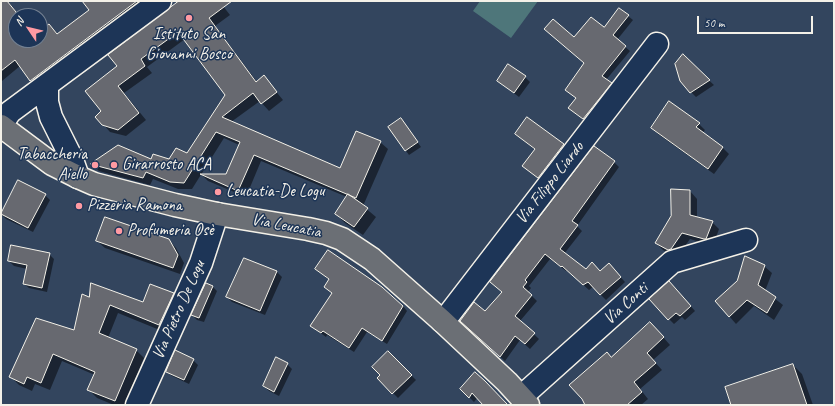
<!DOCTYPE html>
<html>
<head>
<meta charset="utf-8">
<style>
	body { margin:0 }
	#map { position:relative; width:835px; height:406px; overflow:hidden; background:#33455e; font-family:Caveat,sans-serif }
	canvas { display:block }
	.frame { position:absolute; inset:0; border:2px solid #f4f1e8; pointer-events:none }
	.north { position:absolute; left:8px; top:8px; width:40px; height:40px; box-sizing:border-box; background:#1d3557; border:1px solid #738091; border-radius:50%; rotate:305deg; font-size:11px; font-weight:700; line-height:16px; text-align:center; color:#f4f1e8 }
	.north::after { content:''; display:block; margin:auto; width:14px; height:18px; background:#ff9aa2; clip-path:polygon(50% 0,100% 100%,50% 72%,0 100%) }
	.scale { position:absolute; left:697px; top:16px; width:116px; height:18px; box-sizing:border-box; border:2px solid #f4f1e8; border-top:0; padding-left:5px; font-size:12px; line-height:14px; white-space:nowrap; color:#f4f1e8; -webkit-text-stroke:3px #1d3557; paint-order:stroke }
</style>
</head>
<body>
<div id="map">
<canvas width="835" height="406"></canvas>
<div class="frame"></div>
<div class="north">N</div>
<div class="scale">50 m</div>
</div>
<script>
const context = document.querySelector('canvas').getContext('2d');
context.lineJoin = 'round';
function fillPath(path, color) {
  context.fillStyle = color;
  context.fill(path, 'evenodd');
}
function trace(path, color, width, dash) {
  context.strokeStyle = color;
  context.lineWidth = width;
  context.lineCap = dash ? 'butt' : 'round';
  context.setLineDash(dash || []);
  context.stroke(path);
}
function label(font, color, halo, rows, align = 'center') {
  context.font = font + ' Caveat,sans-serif';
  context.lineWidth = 3;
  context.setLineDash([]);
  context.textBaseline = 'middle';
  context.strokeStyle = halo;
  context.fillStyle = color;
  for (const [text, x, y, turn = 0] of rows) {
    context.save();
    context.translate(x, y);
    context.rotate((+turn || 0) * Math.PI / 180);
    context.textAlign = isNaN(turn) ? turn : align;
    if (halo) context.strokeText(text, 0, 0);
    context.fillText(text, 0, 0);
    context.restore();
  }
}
const green = new Path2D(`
	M 480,1 L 538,1 L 511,38 L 473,11 Z`);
const shadow = new Path2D(`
	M 1,1 L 8,1 L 19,16 L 16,16 L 16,40 L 40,40 L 40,31 L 49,25 L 58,34 L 90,10 L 84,1 L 150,1 L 36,86 L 20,66 L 2,81 L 1,80 Z
	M 181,1 L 230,1 L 223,6 L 230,15 L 215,26 L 257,82 L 264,77 L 283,100 L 269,111 L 260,101 L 231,122 L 341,170 L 380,142 L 388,149 L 363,206 L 376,217 L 363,235 L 345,223 L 336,214 L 347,197 L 261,161 L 246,197 L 208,181 L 202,175 L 227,175 L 239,145 L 224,138 L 192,189 L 178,189 L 153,179 L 150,185 L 99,171 L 92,164 L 152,160 L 170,160 L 188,154 L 226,95 L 185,39 L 147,67 L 152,73 L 124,93 L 146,120 L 126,136 L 110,132 L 103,124 L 103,111 L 118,66 Z
	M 628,16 L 633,20 L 617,40 L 630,51 L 606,80 L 615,88 L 588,123 L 570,108 L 577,98 L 585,63 L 574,38 L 604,29 Z
	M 683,56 L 714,85 L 696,97 L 691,92 Z
	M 525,77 L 530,82 L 519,97 L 498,81 Z
	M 670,103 L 699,124 L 705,130 L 702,133 L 723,148 L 729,154 L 714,174 L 658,134 L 652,127 Z
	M 401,119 L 421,147 L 409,155 L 389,127 Z
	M 528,119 L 568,150 L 544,182 L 528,170 L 535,150 L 516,134 Z
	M 614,162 L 619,167 L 577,226 L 582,231 L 564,254 L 587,271 L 600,272 L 614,270 L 625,282 L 606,300 L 593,287 L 589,290 L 567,270 L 566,271 L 550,259 L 529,286 L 531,288 L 528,292 L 537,301 L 520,321 L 539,339 L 530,349 L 520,340 L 505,361 L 466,326 L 486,312 L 503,292 L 491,282 Z
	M 690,191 L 697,199 L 697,218 L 712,222 L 719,229 L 713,246 L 690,239 L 678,256 L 676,257 L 663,250 L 656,243 Z
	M 45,195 L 50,200 L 33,232 L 6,219 L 1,214 Z
	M 169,240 L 176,248 L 184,263 L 180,274 L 105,248 L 97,241 Z
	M 49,254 L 54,259 L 47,292 L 29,288 L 24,284 L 27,269 L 14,266 L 9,261 Z
	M 245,259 L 277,272 L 282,277 L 265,315 L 232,302 L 227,297 Z
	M 764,266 L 772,273 L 765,291 L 783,305 L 774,320 L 754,306 L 736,324 L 729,316 Z
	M 316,269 L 403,306 L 407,311 L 387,344 L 367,332 L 354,352 L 327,335 L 326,337 L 311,326 L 332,293 L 325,287 L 329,280 Z
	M 212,286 L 217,291 L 204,322 L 197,320 L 192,315 Z
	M 674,287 L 695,311 L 685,320 L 682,317 L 674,324 L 669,319 Z
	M 173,294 L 181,302 L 167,333 L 118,313 L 108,338 L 136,350 L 144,358 L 124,405 L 114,405 L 97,398 L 89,390 L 95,375 L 62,361 L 50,390 L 35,384 L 32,391 L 19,385 L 11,377 L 75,331 L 89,298 L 144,303 Z
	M 657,330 L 670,345 L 653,360 L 662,370 L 640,389 L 648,399 L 641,405 L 586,405 L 612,358 Z
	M 388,352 L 416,380 L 398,398 L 378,378 L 382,375 Z
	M 193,360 L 198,365 L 189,384 L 172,376 L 167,372 Z
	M 287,364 L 292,369 L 279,396 L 269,391 L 264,386 Z
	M 793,365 L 802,374 L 813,405 L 732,405 Z
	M 475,374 L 506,405 L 485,405 L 478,397 L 474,402 L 461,389 Z`);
const building = new Path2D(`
	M 1,1 L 7,1 L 16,12 L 16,40 L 40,40 L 40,30 L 49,24 L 57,34 L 89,10 L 82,1 L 137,1 L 30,81 L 15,60 L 1,71 Z
	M 179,1 L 232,1 L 209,18 L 256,82 L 264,75 L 277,92 L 261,104 L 253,93 L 222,117 L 340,168 L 356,131 L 381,141 L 356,198 L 254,155 L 238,191 L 200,174 L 226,174 L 240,142 L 216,132 L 184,183 L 170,182 L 146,172 L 143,178 L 90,164 L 118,145 L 151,159 L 153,154 L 169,159 L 176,148 L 187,153 L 225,95 L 178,32 L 141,59 L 145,66 L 118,86 L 139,113 L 118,130 L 102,125 L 95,117 L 101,111 L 85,91 L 117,66 L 108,55 Z
	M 619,8 L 629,15 L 613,35 L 626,46 L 602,76 L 612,83 L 583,119 L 568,108 L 576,98 L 565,90 L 584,63 L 544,29 L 553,19 L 574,37 L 591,17 L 604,27 Z
	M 683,54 L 710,80 L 690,93 L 680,81 L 675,64 Z
	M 508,64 L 526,76 L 514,93 L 497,81 Z
	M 669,101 L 700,123 L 696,127 L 723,147 L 708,169 L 651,128 Z
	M 527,117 L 564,144 L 538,178 L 522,166 L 535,149 L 515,134 Z
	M 401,118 L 418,142 L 405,151 L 388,127 Z
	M 594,146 L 615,161 L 572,221 L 578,225 L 560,249 L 586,269 L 592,262 L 600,271 L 609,263 L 621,277 L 600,295 L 588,282 L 583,285 L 562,266 L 561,267 L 545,254 L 525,280 L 527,282 L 523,287 L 532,295 L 515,316 L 535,333 L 525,344 L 515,336 L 500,357 L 460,321 L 474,302 L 485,311 L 502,292 L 490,282 Z
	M 18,180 L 46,194 L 28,228 L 1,214 Z
	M 671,189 L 690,190 L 690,215 L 713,221 L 706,239 L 704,239 L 682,233 L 671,249 L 668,250 L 655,243 L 671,216 Z
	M 348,194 L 368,208 L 354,227 L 335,214 Z
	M 105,217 L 169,239 L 178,255 L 173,268 L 96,241 Z
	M 11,245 L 50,253 L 42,288 L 23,284 L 27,265 L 8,261 Z
	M 328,250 L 382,287 L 403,306 L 382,341 L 362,328 L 349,348 L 323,331 L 321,333 L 310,326 L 332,293 L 324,287 L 329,279 L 315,269 Z
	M 745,256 L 765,265 L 758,285 L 776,297 L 767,313 L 747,300 L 729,317 L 715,301 L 737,281 Z
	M 244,258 L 277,271 L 260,311 L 226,297 Z
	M 669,281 L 691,306 L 680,316 L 676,313 L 668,320 L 649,299 Z
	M 91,283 L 143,302 L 150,284 L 174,293 L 159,325 L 110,305 L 99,333 L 137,349 L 115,401 L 87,390 L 95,372 L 53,354 L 41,383 L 27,377 L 24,384 L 9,377 L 36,318 L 74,330 L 82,294 L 89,297 Z
	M 206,283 L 213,286 L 199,318 L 191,315 Z
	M 650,322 L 664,337 L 647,353 L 656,363 L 634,382 L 642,392 L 627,405 L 585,405 L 582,399 L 569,385 L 607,352 L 611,357 Z
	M 175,350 L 194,359 L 184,380 L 166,372 Z
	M 388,351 L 412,375 L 392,394 L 377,378 L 380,375 L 372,367 Z
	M 276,357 L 288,363 L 274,392 L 263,386 Z
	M 793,364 L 807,405 L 731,405 L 725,387 Z
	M 475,372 L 485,381 L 508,405 L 483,405 L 472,393 L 469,398 L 460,389 Z`);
const minor = new Path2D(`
	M 47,86 L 47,102 L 51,117 L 71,157 L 78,177
	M 1,125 L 10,112 L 160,1
	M 442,321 L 450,313 L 657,44
	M 521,397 L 672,262 L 746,240
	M 137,405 L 201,263 L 217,214`);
const major = new Path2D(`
	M 1,126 L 52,164 L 78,177 L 94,184 L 175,205 L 217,214 L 308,229 L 326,233 L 342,239 L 372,259 L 442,321 L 507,382 L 528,405`);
const markers = [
	[189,18,4,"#ff9aa2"],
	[95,165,4,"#ff9aa2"],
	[114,165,4,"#ff9aa2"],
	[218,192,4,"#ff9aa2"],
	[79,206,4,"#ff9aa2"],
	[119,231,4,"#ff9aa2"]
];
const poiNames = [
	["Istituto San",189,35,"center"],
	["Giovanni Bosco",189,55,"center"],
	["Tabaccheria",87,155,"right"],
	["Aiello",87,175,"right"],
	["Girarrosto ACA",122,165],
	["Leucatia-De Logu",226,192],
	["Pizzeria Ramona",87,206],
	["Profumeria Osè",127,231]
];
const streetNames = [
	["Via Filippo Liardo",550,183,-52],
	["Via Leucatia",286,226,11],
	["Via Conti",626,304,-42],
	["Via Pietro De Logu",179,310,-66]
];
fillPath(green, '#4e767a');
fillPath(shadow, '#0007');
fillPath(building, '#676970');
trace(building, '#f4f1e8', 1);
trace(minor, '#f4f1e8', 25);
trace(major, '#f4f1e8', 25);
trace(minor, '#1d3557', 22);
trace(major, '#6b6f75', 22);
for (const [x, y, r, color] of markers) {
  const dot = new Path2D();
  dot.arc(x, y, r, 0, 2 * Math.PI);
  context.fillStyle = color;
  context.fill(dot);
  trace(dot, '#1d3557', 1.5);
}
label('17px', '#f4f1e8', '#1d3557', poiNames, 'left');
label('17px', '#f4f1e8', '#1d3557', streetNames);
</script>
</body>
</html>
